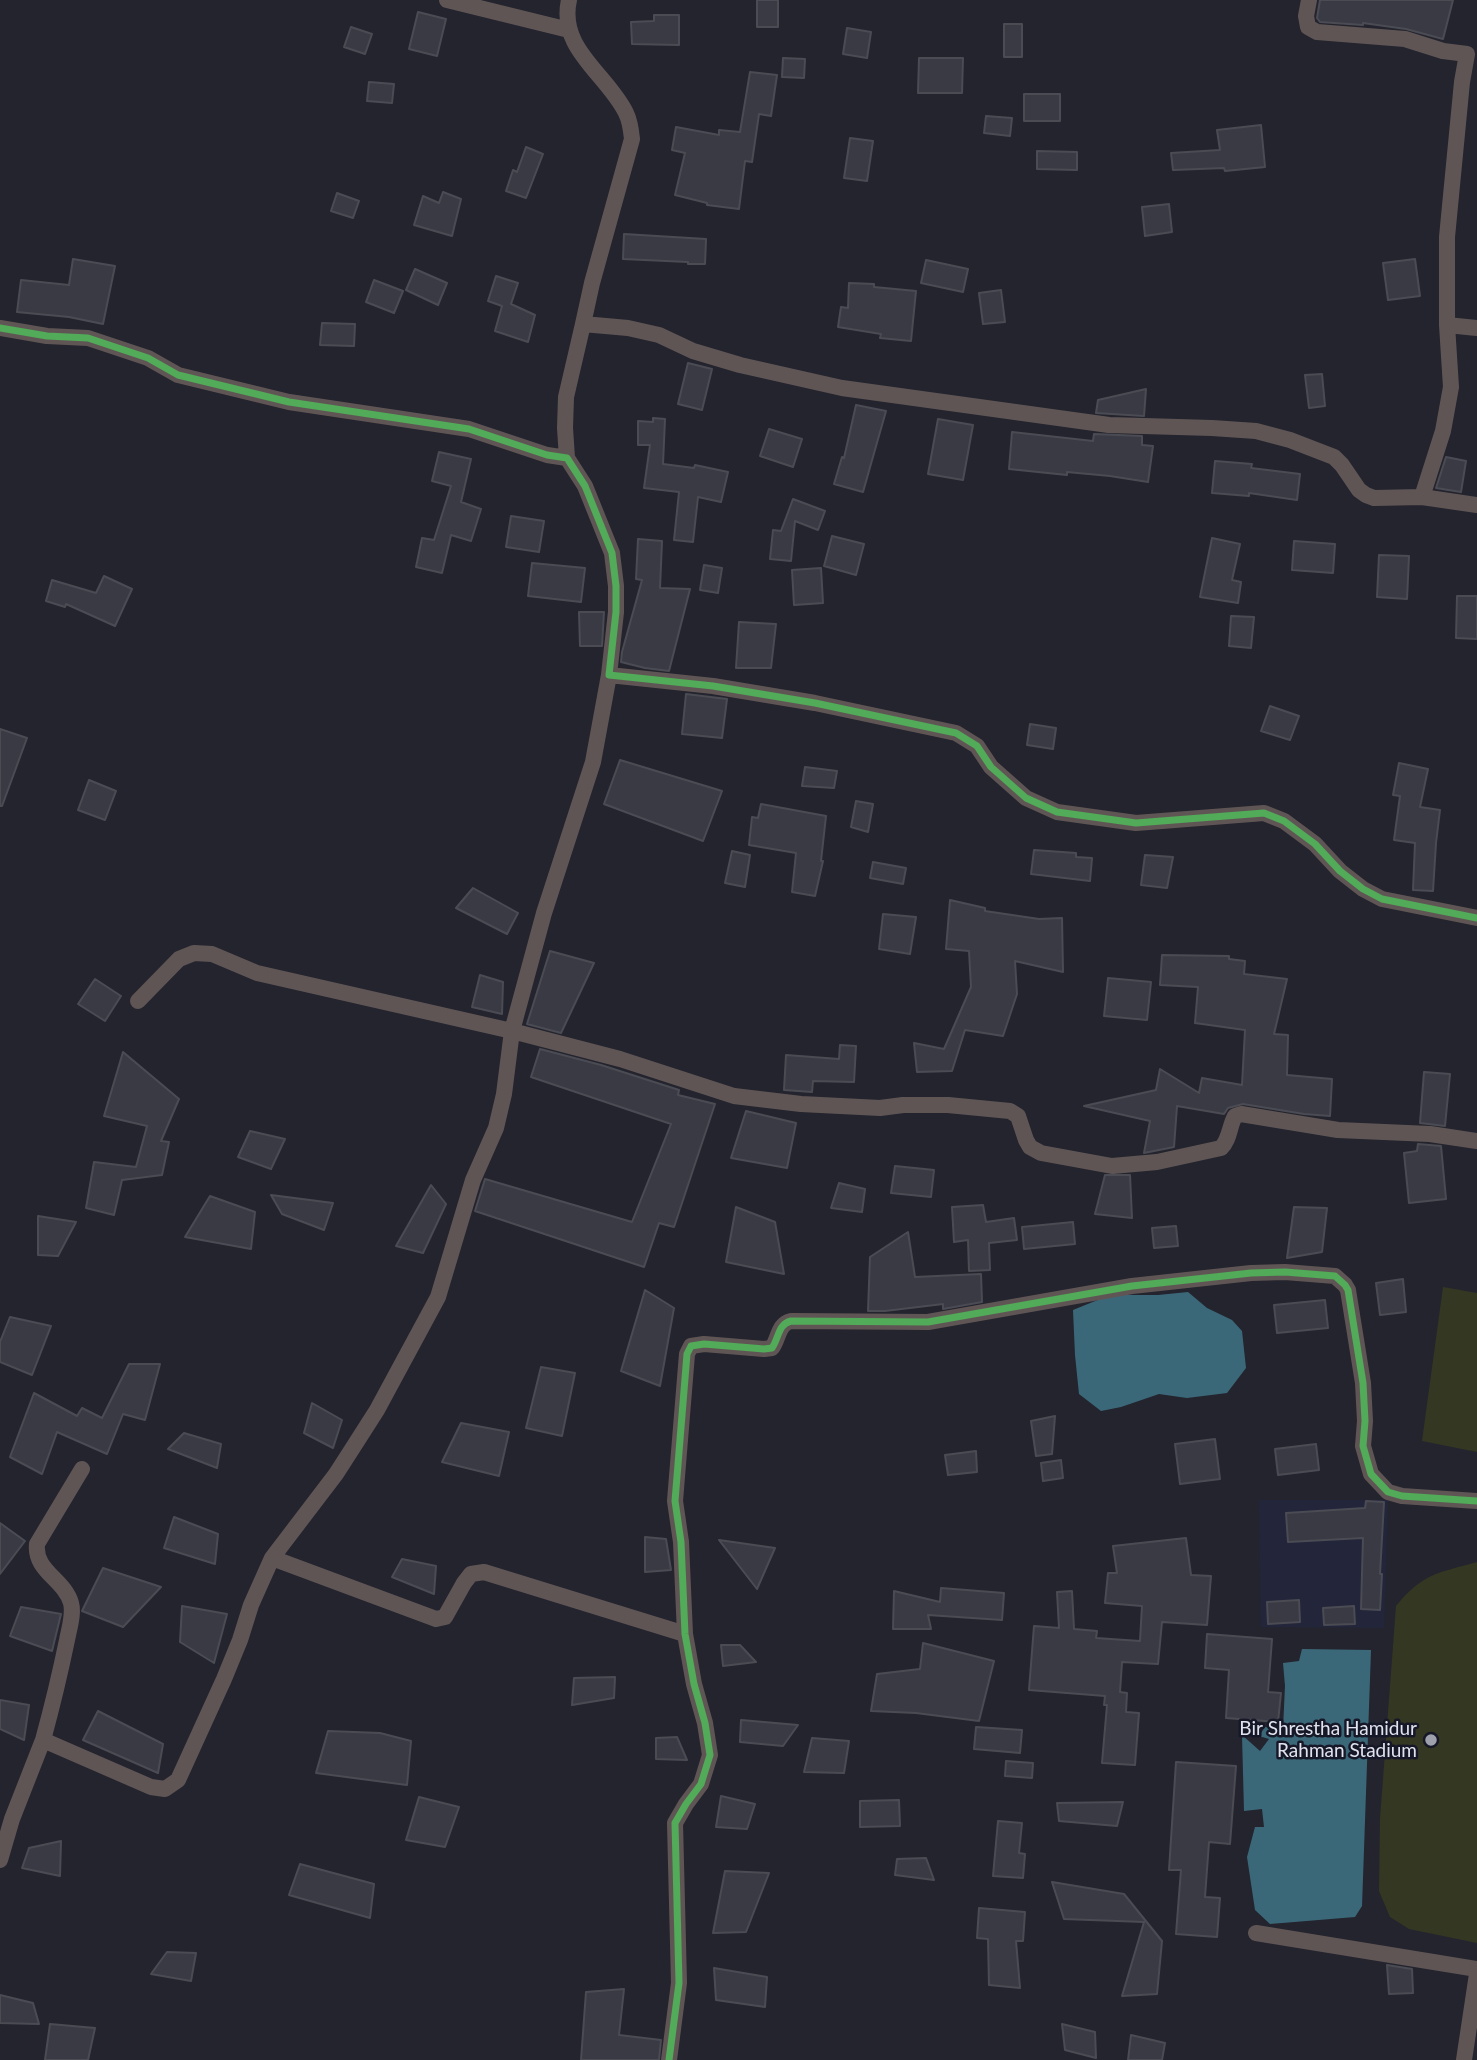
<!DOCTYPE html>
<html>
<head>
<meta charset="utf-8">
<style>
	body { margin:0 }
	canvas { display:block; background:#23242e }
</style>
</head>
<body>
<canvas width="1477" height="2060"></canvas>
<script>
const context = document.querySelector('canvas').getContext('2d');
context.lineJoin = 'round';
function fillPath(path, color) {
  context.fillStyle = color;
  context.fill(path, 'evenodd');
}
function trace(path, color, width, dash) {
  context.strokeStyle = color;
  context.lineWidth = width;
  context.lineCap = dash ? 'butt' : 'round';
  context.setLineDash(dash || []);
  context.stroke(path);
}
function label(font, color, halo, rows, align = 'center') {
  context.font = font + ' Lato,sans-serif';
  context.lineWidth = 5;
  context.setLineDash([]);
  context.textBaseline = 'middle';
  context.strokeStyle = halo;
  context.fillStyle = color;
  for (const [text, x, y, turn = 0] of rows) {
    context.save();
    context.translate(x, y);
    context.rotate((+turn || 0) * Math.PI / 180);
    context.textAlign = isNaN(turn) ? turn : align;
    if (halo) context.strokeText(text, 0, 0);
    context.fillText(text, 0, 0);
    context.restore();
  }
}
const built = new Path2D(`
	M 1259,1500 L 1388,1500 L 1384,1628 L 1261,1627 Z`);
const green = new Path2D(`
	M 1443,1287 L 1477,1293 L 1477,1452 L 1422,1441 Z
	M 1477,1562 L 1477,1943 L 1409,1929 L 1390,1917 L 1379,1891 L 1380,1819 L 1396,1606 C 1423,1573 1438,1573 1477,1562 Z`);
const water = new Path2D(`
	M 1188,1292 L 1207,1308 L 1232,1320 L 1242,1331 L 1246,1368 L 1227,1393 L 1187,1398 L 1159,1394 L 1121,1407 L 1101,1411 L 1079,1394 L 1075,1355 L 1073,1310 L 1110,1295 L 1158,1295 Z
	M 1302,1649 L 1371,1650 L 1362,1906 L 1355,1917 L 1270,1924 L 1255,1910 L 1247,1857 L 1255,1827 L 1264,1827 L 1262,1809 L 1244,1811 L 1242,1735 L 1260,1751 L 1269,1739 L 1259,1736 L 1265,1727 L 1283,1729 L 1285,1686 L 1283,1663 L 1299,1661 Z`);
const building = new Path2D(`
	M 757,0 L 778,0 L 778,27 L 757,27 Z
	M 1320,0 L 1453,0 L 1443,39 L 1406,29 L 1363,23 L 1363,25 L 1320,22 L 1317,18 Z
	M 418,12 L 446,19 L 437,56 L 409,49 Z
	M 654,15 L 679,15 L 679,45 L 632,44 L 631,22 L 654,21 Z
	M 1004,24 L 1022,24 L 1022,57 L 1004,57 Z
	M 351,27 L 372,34 L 365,54 L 344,47 Z
	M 847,28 L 871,32 L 867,58 L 843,54 Z
	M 783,58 L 805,59 L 804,78 L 782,77 Z
	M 919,58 L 963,58 L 962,93 L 918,93 Z
	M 750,72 L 777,75 L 771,116 L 759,114 L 752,162 L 745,161 L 739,209 L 707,205 L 707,203 L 675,195 L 685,153 L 672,150 L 676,127 L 719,135 L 719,130 L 740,132 Z
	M 369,82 L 394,84 L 392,103 L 367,101 Z
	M 1024,94 L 1060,94 L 1060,121 L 1024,121 Z
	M 986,116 L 1012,118 L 1010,136 L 984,133 Z
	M 1261,125 L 1265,167 L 1225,171 L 1224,168 L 1173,170 L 1171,153 L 1220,150 L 1217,130 Z
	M 850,138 L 873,141 L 867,181 L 844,178 Z
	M 526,147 L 543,154 L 526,198 L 506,191 L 513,170 L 517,172 Z
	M 1037,151 L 1077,152 L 1077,170 L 1037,169 Z
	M 443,192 L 461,199 L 452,236 L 414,225 L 423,196 L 439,203 Z
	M 337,193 L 359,201 L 353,218 L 331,211 Z
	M 1169,204 L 1172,232 L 1145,236 L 1142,207 Z
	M 624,234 L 706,239 L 705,264 L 688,264 L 688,262 L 623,259 Z
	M 73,259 L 115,266 L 103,324 L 69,317 L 17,312 L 21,280 L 69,285 Z
	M 1415,259 L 1420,296 L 1388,300 L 1383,263 Z
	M 926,260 L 968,269 L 963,292 L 921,283 Z
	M 415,269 L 447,283 L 438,305 L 406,290 Z
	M 496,276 L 518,283 L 511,304 L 535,315 L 528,342 L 495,331 L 502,306 L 488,301 Z
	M 374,280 L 403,291 L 394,313 L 366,302 Z
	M 849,283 L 874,284 L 874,287 L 916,291 L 911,341 L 880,338 L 881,334 L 838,327 L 841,307 L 848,308 Z
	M 1001,290 L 1005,322 L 983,324 L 979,293 Z
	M 322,323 L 355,324 L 354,346 L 320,345 Z
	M 688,363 L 712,369 L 702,410 L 678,404 Z
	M 1322,374 L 1325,406 L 1309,408 L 1305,375 Z
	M 1146,389 L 1144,416 L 1096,413 L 1098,400 Z
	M 856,405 L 886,411 L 863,492 L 834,484 L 842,457 L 844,458 Z
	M 653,418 L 665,419 L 663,464 L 694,468 L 695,465 L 728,472 L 721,502 L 698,497 L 693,542 L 674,540 L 679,492 L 644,488 L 650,445 L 638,445 L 638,421 L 653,422 Z
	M 938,419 L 973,425 L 963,480 L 928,474 Z
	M 769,429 L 802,439 L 793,467 L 760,456 Z
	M 1012,432 L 1093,441 L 1094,434 L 1142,436 L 1142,445 L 1153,446 L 1148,482 L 1110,476 L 1067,472 L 1067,475 L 1009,469 Z
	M 439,452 L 471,459 L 461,502 L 481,509 L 471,541 L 451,535 L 442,573 L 416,567 L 422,538 L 434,540 L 451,486 L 432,481 Z
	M 1446,457 L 1466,461 L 1461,492 L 1436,488 Z
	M 1215,461 L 1252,464 L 1251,468 L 1300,474 L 1297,500 L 1249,493 L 1249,496 L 1212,493 Z
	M 793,499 L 825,511 L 818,530 L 795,521 L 791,561 L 770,559 L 773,530 L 781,531 Z
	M 511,516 L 544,521 L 539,552 L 506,547 Z
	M 832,536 L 864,544 L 856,575 L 824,566 Z
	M 1212,538 L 1240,544 L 1232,580 L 1241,582 L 1238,603 L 1200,597 Z
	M 638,539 L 662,541 L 660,588 L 690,589 L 669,671 L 645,668 L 621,662 L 622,652 L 642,580 L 636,579 Z
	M 1294,541 L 1335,544 L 1333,573 L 1292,570 Z
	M 1379,555 L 1409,556 L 1407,599 L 1377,597 Z
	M 532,563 L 585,568 L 581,602 L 528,596 Z
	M 704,565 L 722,568 L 718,593 L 700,590 Z
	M 821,568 L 823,603 L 794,605 L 792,570 Z
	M 104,576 L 132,589 L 115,626 L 66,604 L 65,607 L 46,601 L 52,580 L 96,593 Z
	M 1457,596 L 1477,596 L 1477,639 L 1456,638 Z
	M 579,612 L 604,612 L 602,646 L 580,646 Z
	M 1231,616 L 1254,617 L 1251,648 L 1229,646 Z
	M 739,622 L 776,624 L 771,668 L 736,668 Z
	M 686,694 L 727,699 L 722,738 L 682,734 Z
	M 1270,706 L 1299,716 L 1290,740 L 1261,731 Z
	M 1030,724 L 1056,728 L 1053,749 L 1027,745 Z
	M 0,729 L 27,738 L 2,806 L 0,806 Z
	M 620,760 L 722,791 L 703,841 L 604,804 Z
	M 1399,763 L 1428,769 L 1420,807 L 1440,810 L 1436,843 L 1433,891 L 1413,890 L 1415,843 L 1394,840 L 1400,796 L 1393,795 Z
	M 805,767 L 837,771 L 834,788 L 802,786 Z
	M 89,780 L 116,791 L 105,820 L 78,810 Z
	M 856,801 L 873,804 L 868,832 L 851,827 Z
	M 761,804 L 826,816 L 821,861 L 823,861 L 815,896 L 792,892 L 796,853 L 749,845 L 752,817 L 758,818 Z
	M 1034,850 L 1076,853 L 1076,857 L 1092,858 L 1090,881 L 1031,874 Z
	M 732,851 L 750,855 L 745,887 L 725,883 Z
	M 1145,855 L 1173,857 L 1167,888 L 1141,885 Z
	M 873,862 L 906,868 L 903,884 L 870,878 Z
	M 473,888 L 518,913 L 507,934 L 456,908 Z
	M 950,900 L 985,908 L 985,911 L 1039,919 L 1062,918 L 1063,972 L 1015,961 L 1017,994 L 1003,1036 L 965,1030 L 952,1071 L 917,1072 L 914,1043 L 944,1049 L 971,987 L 969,951 L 946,949 Z
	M 883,914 L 916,917 L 910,954 L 879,949 Z
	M 550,951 L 594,963 L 561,1033 L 527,1024 Z
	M 1162,955 L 1229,956 L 1229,959 L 1245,961 L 1244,974 L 1287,979 L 1274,1034 L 1288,1035 L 1287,1075 L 1332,1079 L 1330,1116 L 1304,1114 L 1243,1104 L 1228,1108 L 1224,1114 L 1177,1106 L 1174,1147 L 1144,1153 L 1150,1121 L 1084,1106 L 1156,1090 L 1160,1069 L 1199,1093 L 1202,1078 L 1242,1085 L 1245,1030 L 1195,1023 L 1198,987 L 1160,985 Z
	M 480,975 L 503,982 L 502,1014 L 472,1007 Z
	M 1108,978 L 1151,982 L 1147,1020 L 1104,1016 Z
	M 95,979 L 121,996 L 105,1021 L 78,1004 Z
	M 840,1045 L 856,1046 L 854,1082 L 813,1081 L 812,1092 L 784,1090 L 786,1055 L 839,1059 Z
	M 540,1049 L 601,1065 L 679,1090 L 678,1095 L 715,1104 L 674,1227 L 659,1223 L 644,1267 L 475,1211 L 485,1179 L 632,1222 L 671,1124 L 531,1077 Z
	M 123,1052 L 179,1099 L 161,1141 L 169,1142 L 162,1175 L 122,1180 L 114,1215 L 86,1208 L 94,1162 L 136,1167 L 147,1126 L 104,1116 Z
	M 1424,1072 L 1450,1074 L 1445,1126 L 1420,1123 Z
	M 746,1111 L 796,1123 L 787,1168 L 731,1158 Z
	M 250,1131 L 285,1139 L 271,1169 L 238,1157 Z
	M 1418,1144 L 1441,1146 L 1446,1199 L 1409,1203 L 1404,1153 L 1417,1151 Z
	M 895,1166 L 934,1170 L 931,1197 L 891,1193 Z
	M 1105,1175 L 1130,1175 L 1132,1218 L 1095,1214 Z
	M 839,1183 L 865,1189 L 862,1212 L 831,1208 Z
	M 431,1185 L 446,1204 L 423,1253 L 396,1246 Z
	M 271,1195 L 333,1203 L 324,1230 L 282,1214 Z
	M 210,1196 L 255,1212 L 251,1249 L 185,1237 Z
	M 983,1205 L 986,1222 L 1014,1218 L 1017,1240 L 989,1243 L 990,1270 L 969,1271 L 968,1240 L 954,1242 L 952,1207 Z
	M 736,1207 L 775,1222 L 784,1274 L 726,1262 Z
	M 1294,1207 L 1327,1208 L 1322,1252 L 1287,1258 Z
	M 38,1216 L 76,1222 L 58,1256 L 38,1255 Z
	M 1073,1222 L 1075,1244 L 1024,1249 L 1022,1227 Z
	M 1176,1226 L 1178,1246 L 1154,1248 L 1152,1228 Z
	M 908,1232 L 915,1277 L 981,1274 L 982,1302 L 943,1309 L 943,1304 L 885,1311 L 868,1311 L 870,1257 Z
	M 1403,1279 L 1406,1312 L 1380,1315 L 1376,1283 Z
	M 645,1290 L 674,1308 L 660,1386 L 621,1371 Z
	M 1325,1300 L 1328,1328 L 1277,1333 L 1274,1305 Z
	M 10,1317 L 51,1326 L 32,1375 L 0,1362 L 0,1342 Z
	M 129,1364 L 160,1364 L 145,1420 L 123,1414 L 107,1454 L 57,1432 L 42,1474 L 10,1457 L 34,1393 L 77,1416 L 82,1408 L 102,1418 Z
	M 541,1367 L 575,1373 L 562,1436 L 526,1428 Z
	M 312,1403 L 342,1420 L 333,1448 L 304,1433 Z
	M 1055,1416 L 1052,1454 L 1036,1456 L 1031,1421 Z
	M 461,1423 L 509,1432 L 499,1476 L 442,1462 Z
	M 184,1433 L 221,1444 L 217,1468 L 168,1449 Z
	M 1215,1439 L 1220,1479 L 1180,1484 L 1175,1444 Z
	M 1316,1444 L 1319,1470 L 1278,1475 L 1275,1449 Z
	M 976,1451 L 977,1472 L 948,1475 L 945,1455 Z
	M 1061,1460 L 1063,1478 L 1043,1481 L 1041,1463 Z
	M 1366,1501 L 1384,1502 L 1380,1574 L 1382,1574 L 1380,1610 L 1361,1609 L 1363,1538 L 1288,1542 L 1286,1513 L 1365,1508 Z
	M 174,1517 L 218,1534 L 215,1564 L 164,1548 Z
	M 0,1523 L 25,1541 L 0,1574 Z
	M 645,1537 L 666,1539 L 671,1570 L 645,1572 Z
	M 1186,1538 L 1191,1575 L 1211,1576 L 1207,1625 L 1162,1622 L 1158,1664 L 1122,1662 L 1120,1692 L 1127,1693 L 1126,1712 L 1139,1713 L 1135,1765 L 1102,1763 L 1107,1705 L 1104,1705 L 1105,1696 L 1029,1690 L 1034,1626 L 1059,1628 L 1057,1592 L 1072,1591 L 1074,1629 L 1097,1631 L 1096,1638 L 1140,1641 L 1142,1606 L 1105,1603 L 1108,1573 L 1117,1573 L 1113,1546 Z
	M 719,1540 L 775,1548 L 757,1589 Z
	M 402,1559 L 436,1566 L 434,1594 L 392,1577 Z
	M 103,1568 L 161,1587 L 123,1627 L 82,1611 Z
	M 941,1588 L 1004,1593 L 1002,1620 L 928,1615 L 931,1629 L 893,1629 L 894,1591 L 940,1602 Z
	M 1299,1600 L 1300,1622 L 1268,1624 L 1267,1602 Z
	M 182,1606 L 227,1614 L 214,1663 L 180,1642 Z
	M 1354,1606 L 1355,1624 L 1324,1625 L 1323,1608 Z
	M 21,1607 L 61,1614 L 52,1651 L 10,1636 Z
	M 1207,1634 L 1272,1639 L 1268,1692 L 1281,1693 L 1278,1722 L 1226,1718 L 1229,1670 L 1205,1668 Z
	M 923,1643 L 994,1661 L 979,1721 L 916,1713 L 871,1711 L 877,1674 L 920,1669 Z
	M 721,1645 L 740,1645 L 756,1662 L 723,1666 Z
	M 615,1677 L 614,1698 L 572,1705 L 574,1678 Z
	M 0,1700 L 29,1705 L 24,1740 L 0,1729 Z
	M 98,1711 L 163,1744 L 158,1773 L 83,1740 Z
	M 741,1720 L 798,1725 L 783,1746 L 740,1742 Z
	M 976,1727 L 1022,1730 L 1020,1753 L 974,1749 Z
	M 328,1731 L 380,1733 L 411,1741 L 407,1785 L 316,1773 Z
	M 677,1737 L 687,1760 L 656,1759 L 656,1738 Z
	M 812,1738 L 849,1741 L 844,1773 L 804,1772 Z
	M 1006,1761 L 1033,1763 L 1032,1778 L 1005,1776 Z
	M 1176,1762 L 1236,1766 L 1230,1844 L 1209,1842 L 1205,1897 L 1220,1898 L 1217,1937 L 1176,1934 L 1181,1870 L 1169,1870 Z
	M 721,1796 L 755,1804 L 747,1829 L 716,1827 Z
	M 419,1797 L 459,1807 L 445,1847 L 406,1840 Z
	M 899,1800 L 900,1826 L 860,1827 L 860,1801 Z
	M 1123,1802 L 1117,1826 L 1059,1821 L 1057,1803 Z
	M 998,1821 L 1022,1823 L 1019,1853 L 1025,1854 L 1023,1878 L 993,1876 Z
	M 61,1841 L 60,1876 L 22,1868 L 29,1848 Z
	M 926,1858 L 934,1880 L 895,1875 L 897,1859 Z
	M 300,1864 L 374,1884 L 370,1918 L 289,1895 Z
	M 725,1871 L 769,1873 L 746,1932 L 713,1933 Z
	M 1052,1882 L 1124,1894 L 1162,1941 L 1157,1994 L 1122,1996 L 1144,1922 L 1064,1919 Z
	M 979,1908 L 1025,1912 L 1023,1941 L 1016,1941 L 1020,1988 L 989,1985 L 988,1939 L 977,1938 Z
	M 167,1952 L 196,1953 L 191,1981 L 151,1974 Z
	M 1387,1965 L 1412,1969 L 1413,1993 L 1389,1994 Z
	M 714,1968 L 767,1977 L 765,2007 L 716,2000 Z
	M 624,1989 L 619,2035 L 661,2040 L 659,2060 L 581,2060 L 586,1992 Z
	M 0,1995 L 33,2003 L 39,2024 L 0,2023 Z
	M 50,2024 L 95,2028 L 88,2060 L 45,2060 Z
	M 1062,2024 L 1095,2032 L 1096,2058 L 1065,2050 Z
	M 1131,2035 L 1165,2043 L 1162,2060 L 1128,2060 Z`);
const street = new Path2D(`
	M 447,0 L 569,30
	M 569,0 C 558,49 607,74 626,113 C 630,121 631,129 632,139 L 592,283 L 583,324
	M 1309,0 L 1306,16 L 1308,27 L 1317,32 L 1405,39 L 1443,51 L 1467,54 L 1462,82 L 1447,237 L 1447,325 L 1451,387 L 1443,431 L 1422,497
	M 1447,325 L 1477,328
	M 0,328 L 47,336 L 88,338 L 148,358 L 178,375 L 289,402 L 469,429 L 547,455 L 567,458 L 585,486 L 612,553 L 616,586 L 616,612 L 609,675 L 713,686 L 815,703 L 956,733 L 977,746 L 991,767 L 1026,798 L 1057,812 L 1136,823 L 1264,813 L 1284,821 L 1315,844 L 1340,871 L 1363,889 L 1382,899 L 1477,918
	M 567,458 L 565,428 L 566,397 L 583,324 L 628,328 L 659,335 L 693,351 L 740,365 L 842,388 L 1109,425 L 1212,428 L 1256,431 L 1290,440 L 1334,457 L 1342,465 L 1359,490 L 1366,495 L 1374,498 L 1422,497 L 1477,505
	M 609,675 L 593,762 L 544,913 L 512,1031 L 620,1059 L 734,1096 L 801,1104 L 880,1108 L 903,1105 L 948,1105 L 1010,1111 L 1018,1116 L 1026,1140 L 1030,1147 L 1041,1153 L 1112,1166 L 1157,1162 L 1221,1148 C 1230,1139 1229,1127 1235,1116 L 1241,1114 L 1338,1130 L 1430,1134 L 1477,1141
	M 272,1558 L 436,1619 L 445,1617 L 464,1583 L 471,1574 L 484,1572 L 685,1634
	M 43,1740 C 52,1707 60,1674 67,1640 C 69,1629 74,1614 71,1603 C 64,1579 34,1571 37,1544 L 82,1469
	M 0,1860 L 12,1819 L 43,1740 L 151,1787 L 165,1789 L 178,1780 L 224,1679 L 240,1640 L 251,1605 L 272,1558 L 336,1474 L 354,1446 L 377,1410 L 438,1297 L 473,1180 L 496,1128 L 504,1094 L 512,1031 L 257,973 L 212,954 L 194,953 L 179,959 L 138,1001
	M 1256,1933 L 1477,1969
	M 669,2060 L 679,1983 L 675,1823 L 686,1804 L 701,1784 L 710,1755 L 705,1723 L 694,1684 L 685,1634 L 681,1542 L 675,1501 L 687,1354 L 691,1346 L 704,1344 L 764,1349 L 772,1348 C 779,1338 778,1324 791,1321 L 928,1322 L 1132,1286 L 1251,1273 L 1285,1272 L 1335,1276 L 1345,1285 L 1348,1290 L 1363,1383 L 1365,1421 L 1363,1446 L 1371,1474 L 1388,1492 L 1402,1496 L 1477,1501
	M 1464,2060 L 1477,1974`);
const cycleway = new Path2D(`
	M 0,328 L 47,336 L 88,338 L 148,358 L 178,375 L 289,402 L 469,429 L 547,455 L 567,458 L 585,486 L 612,553 L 616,586 L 616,612 L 609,675 L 713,686 L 815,703 L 956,733 L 977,746 L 991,767 L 1026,798 L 1057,812 L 1136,823 L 1264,813 L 1284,821 L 1315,844 L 1340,871 L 1363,889 L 1382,899 L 1477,918
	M 669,2060 L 679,1983 L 675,1823 L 686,1804 L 701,1784 L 710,1755 L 705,1723 L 694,1684 L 685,1634 L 681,1542 L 675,1501 L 687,1354 L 691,1346 L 704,1344 L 764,1349 L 772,1348 C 779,1338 778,1324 791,1321 L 928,1322 L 1132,1286 L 1251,1273 L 1285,1272 L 1335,1276 L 1345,1285 L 1348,1290 L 1363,1383 L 1365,1421 L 1363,1446 L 1371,1474 L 1388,1492 L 1402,1496 L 1477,1501`);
const markers = [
	[1431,1740,7,"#9ea0ab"]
];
const poiNames = [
	["Bir Shrestha Hamidur",1417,1729],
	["Rahman Stadium",1417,1751]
];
fillPath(built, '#23263a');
fillPath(green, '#343722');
fillPath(water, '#3b6878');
fillPath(building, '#3a3a45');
trace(building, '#4b4b54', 2);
trace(street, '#605555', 16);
trace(cycleway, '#51ab58', 7);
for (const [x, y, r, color] of markers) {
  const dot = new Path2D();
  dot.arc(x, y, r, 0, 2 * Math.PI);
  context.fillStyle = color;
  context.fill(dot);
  trace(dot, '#161828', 2.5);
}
label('19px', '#e1e3ee', '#161828', poiNames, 'right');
</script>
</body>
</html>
